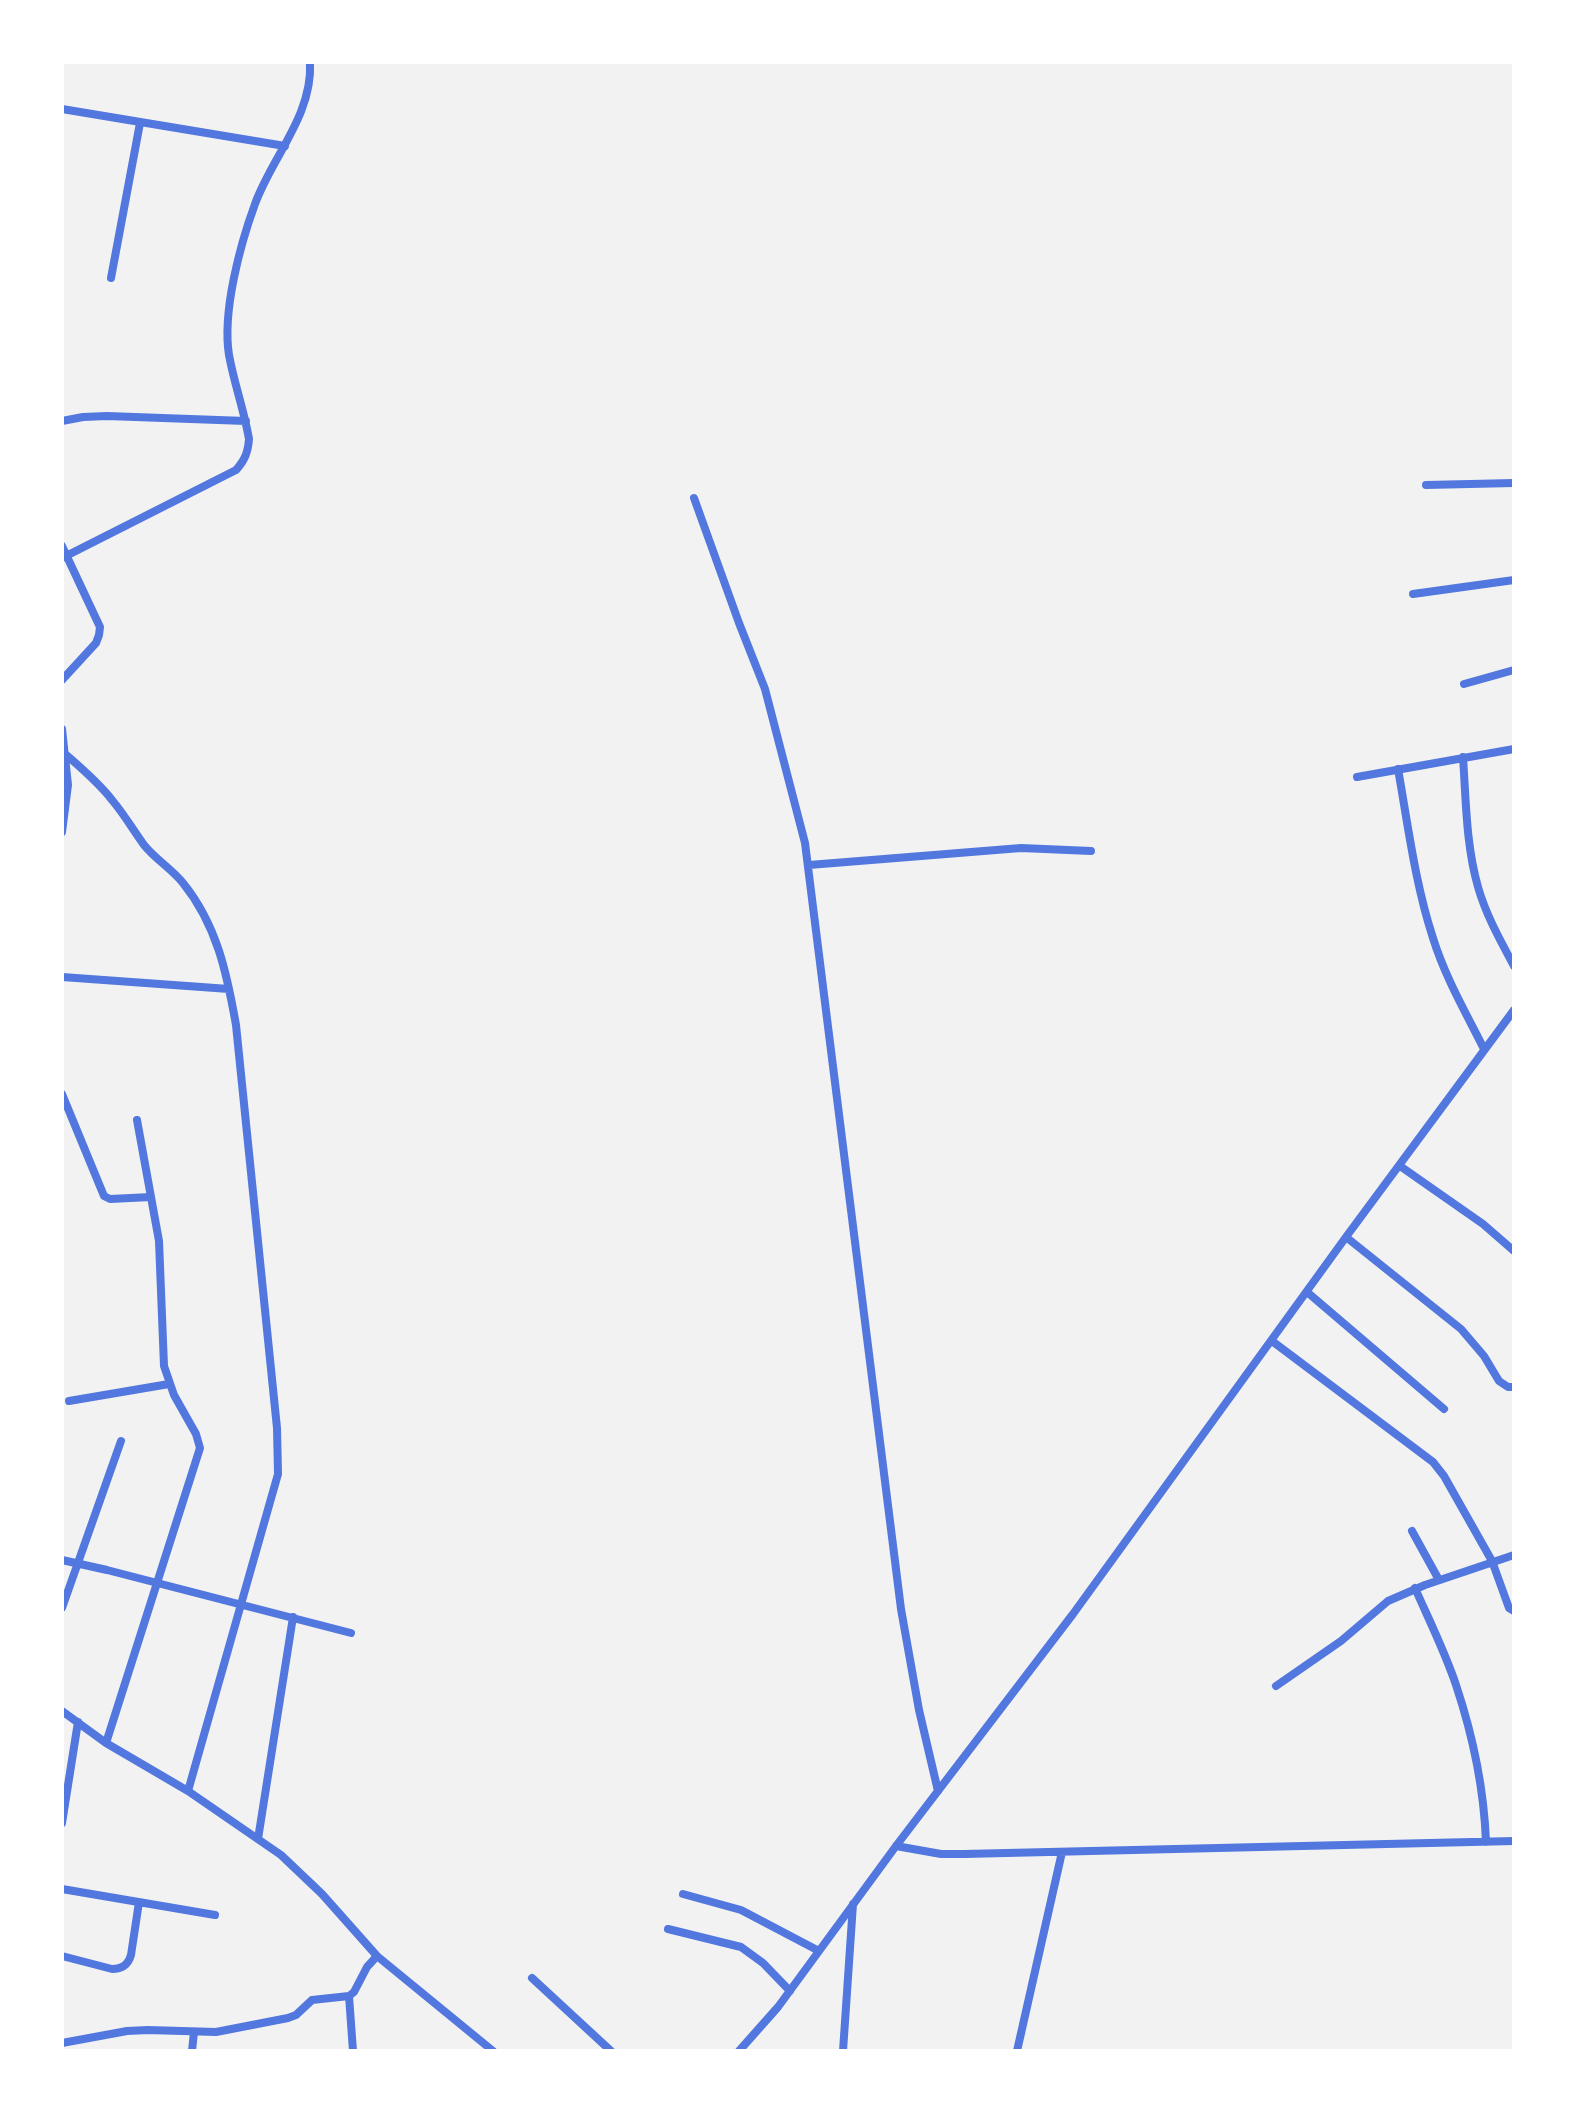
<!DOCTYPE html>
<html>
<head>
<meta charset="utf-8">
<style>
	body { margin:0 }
	#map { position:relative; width:1576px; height:2113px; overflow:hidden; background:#f2f2f2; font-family:Inter,sans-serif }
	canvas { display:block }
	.frame { position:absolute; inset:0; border:64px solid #fff; pointer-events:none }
</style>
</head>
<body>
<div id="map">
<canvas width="1576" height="2113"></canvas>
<div class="frame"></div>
</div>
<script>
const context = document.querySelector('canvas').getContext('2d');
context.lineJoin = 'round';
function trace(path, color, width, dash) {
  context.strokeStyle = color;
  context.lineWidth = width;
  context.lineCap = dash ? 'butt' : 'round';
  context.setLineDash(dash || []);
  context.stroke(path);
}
const minor = new Path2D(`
	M 62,109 L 285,146
	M 111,278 L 140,123
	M 62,421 L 83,417 L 107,416 L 246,421
	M 1426,485 L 1514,483
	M 694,498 L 739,623 L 765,689 L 805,843 L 901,1609 L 919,1710 L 938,1791
	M 62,546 L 100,627 L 99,635 L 96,643 L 62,680
	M 62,558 L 236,470 C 245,460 248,452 249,439 C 244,410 234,383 229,355 C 222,312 240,245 255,204 C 272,157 313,115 310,62
	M 1413,594 L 1514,580
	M 1464,684 L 1514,670
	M 62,729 L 68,785 L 62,832
	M 64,753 C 81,768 98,782 112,800 C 124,814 133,830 144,845 C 155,859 172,869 183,883 C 217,925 227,974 236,1025 L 277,1428 L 278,1474 L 188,1791
	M 1463,757 C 1466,800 1466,845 1478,887 C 1486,915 1500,940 1514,966
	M 1398,769 C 1408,825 1415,883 1433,938 C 1445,977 1466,1013 1484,1049
	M 1357,777 L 1514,749
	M 809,865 L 1021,848 L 1091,851
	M 62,977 L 229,989
	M 62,1094 L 104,1196 L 110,1199 L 151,1197
	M 1400,1166 L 1483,1224 L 1514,1251
	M 1346,1237 L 1461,1329 L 1484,1356 L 1499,1381 L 1508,1387 L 1514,1387
	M 1307,1292 L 1444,1409
	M 1272,1341 L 1433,1462 L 1444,1476 L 1492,1561 L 1509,1608 L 1514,1611
	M 69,1401 L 169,1384
	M 1412,1531 L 1439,1580
	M 62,1560 L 107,1570 L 351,1633
	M 1415,1588 C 1429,1620 1445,1652 1456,1685 C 1472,1733 1484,1790 1486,1842
	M 62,1608 L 121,1441
	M 1276,1686 L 1341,1641 L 1388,1601 L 1425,1585 L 1514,1555
	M 62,1711 L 106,1743 L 188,1791 L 281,1855 L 322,1894 L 377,1956 L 493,2051
	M 106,1743 L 200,1448 L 196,1434 L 174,1395 L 164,1366 L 159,1241 L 137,1120
	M 62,1823 L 78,1722
	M 258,1839 L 293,1617
	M 896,1846 L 941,1854 L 964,1854 L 1514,1841
	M 62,1889 L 215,1915
	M 683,1894 L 741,1910 L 819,1951
	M 668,1929 L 741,1947 L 763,1963 L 790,1991
	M 62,1956 L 112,1969 C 122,1969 128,1965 131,1955 L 139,1902
	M 532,1978 L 611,2051
	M 349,1996 L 353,2051
	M 62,2043 L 127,2031 L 148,2030 L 216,2032 L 288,2018 L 296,2015 L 312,2000 L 349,1996 L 354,1992 L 367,1967 L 377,1956
	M 192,2051 L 194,2032
	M 739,2051 L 778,2007 L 896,1846 L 1073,1614 L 1346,1237 L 1514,1010
	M 843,2051 L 853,1904
	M 1017,2051 L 1062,1852`);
trace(minor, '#5277de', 8);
</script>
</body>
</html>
